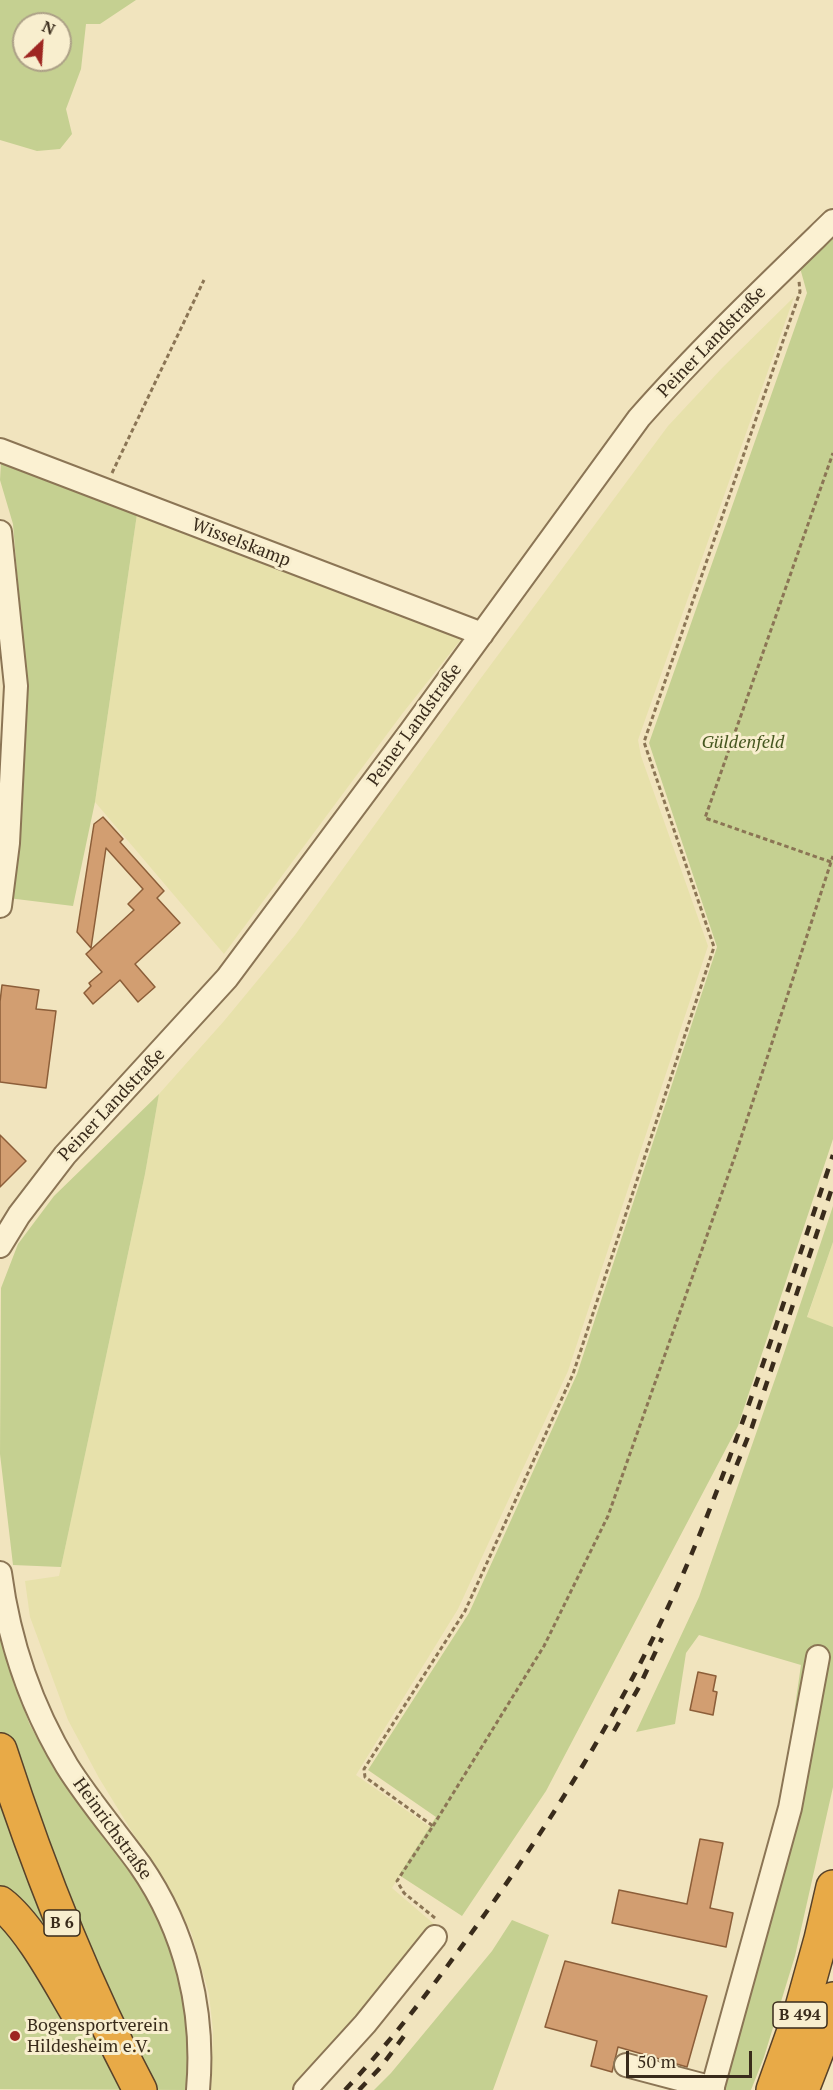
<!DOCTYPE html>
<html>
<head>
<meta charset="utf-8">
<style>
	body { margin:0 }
	#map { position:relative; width:833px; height:2090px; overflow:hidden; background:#f1e4be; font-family:"PT Serif",serif }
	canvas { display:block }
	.north { position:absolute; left:12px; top:12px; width:60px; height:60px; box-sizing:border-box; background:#f8eece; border:2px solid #aca086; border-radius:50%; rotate:25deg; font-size:16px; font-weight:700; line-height:24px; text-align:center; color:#392b1b }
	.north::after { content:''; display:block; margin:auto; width:21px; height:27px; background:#9e2621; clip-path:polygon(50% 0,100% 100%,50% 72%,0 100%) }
	.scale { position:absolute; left:626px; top:2051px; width:126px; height:27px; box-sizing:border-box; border:3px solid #392b1b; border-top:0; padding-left:8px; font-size:18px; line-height:21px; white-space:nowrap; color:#392b1b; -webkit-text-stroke:4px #f8eece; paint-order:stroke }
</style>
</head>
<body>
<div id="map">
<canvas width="833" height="2090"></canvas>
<div class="north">N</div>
<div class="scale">50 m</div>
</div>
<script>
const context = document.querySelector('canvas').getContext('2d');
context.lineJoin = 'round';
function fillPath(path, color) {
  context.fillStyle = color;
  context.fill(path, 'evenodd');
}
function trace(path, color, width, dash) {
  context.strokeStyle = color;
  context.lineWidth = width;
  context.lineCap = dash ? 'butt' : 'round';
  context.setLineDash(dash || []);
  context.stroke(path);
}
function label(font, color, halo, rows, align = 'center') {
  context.font = font + ' "PT Serif",serif';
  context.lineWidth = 6;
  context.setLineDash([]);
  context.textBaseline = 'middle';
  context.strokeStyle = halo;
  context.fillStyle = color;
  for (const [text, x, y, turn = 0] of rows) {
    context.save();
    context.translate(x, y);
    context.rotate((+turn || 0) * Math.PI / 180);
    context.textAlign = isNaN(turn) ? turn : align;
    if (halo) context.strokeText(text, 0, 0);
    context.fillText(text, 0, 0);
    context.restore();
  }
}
const farmland = new Path2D(`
	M 794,297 L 638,740 L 641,756 L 708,946 L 568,1371 L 458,1609 L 356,1775 L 430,1827 L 392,1888 L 434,1924 L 405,1964 L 295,2090 L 211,2090 L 213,2031 L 209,1994 L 191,1932 L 159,1871 L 134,1835 L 99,1778 L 68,1720 L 30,1617 L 25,1581 L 59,1576 L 145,1174 L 159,1094 L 224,1021 L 295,935 L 478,682 L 668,426 L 722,368 Z
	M 137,514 L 463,637 L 402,714 L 224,954 L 95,802 Z
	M 833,1242 L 833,1327 L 807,1318 Z`);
const green = new Path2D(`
	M 0,0 L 136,0 L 100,24 L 86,24 L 81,69 L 66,109 L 72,134 L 60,149 L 37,151 L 0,140 ZM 24,24 L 60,24 L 60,60 L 24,60 Z
	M 833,221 L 833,1139 L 738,1426 L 546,1791 L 462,1916 L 399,1875 L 436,1817 L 368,1770 L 469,1613 L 577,1374 L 717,947 L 649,743 L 807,293 L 797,257 Z
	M 1,462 L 137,514 L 95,802 L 73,906 L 8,898 L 24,659 L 13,524 L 0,480 Z
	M 159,1094 L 145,1174 L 61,1567 L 13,1565 L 0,1454 L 1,1288 L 18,1244 L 54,1196 Z
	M 833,1206 L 833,1242 L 807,1317 L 833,1327 L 833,1787 L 795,1956 L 764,2057 L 751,2090 L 725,2090 L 758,1963 L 801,1665 L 699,1635 L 686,1653 L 675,1724 L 636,1732 L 699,1597 L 781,1362 Z
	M 0,1631 L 14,1684 L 30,1725 L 54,1769 L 130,1862 L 170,1943 L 188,2016 L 189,2069 L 185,2090 L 0,2089 Z
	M 512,1920 L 549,1935 L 493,2090 L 374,2090 L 391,2073 L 492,1951 Z`);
const building = new Path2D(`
	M 103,817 L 123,839 L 120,842 L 164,891 L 157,898 L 180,923 L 135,964 L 155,987 L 138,1002 L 120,980 L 93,1004 L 84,993 L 91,986 L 89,983 L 102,972 L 86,954 L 134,910 L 128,904 L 143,889 L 106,848 L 91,948 L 77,932 L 94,824 Z
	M 2,985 L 39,990 L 36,1009 L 56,1011 L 46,1088 L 0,1082 L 0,1002 Z
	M 0,1135 L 26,1161 L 0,1187 Z
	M 698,1672 L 716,1676 L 713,1691 L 717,1692 L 713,1715 L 690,1710 Z
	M 700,1839 L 723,1843 L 710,1908 L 733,1913 L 726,1947 L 612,1923 L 619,1890 L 687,1904 Z
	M 565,1961 L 707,1996 L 687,2067 L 618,2047 L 612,2072 L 591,2066 L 597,2041 L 545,2027 Z`);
const path = new Path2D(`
	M 112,473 L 204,280
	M 831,862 L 705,818 L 833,453
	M 433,1826 L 544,1646 L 608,1516 L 735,1156 L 833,856
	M 435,1918 L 404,1893 L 397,1881 L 433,1826 L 365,1777 L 364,1769 L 465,1611 L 573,1374 L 714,947 L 644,742 L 800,292 L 799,281`);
const minor = new Path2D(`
	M 0,450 L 482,634
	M 0,532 L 16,686 L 8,843 L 0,906
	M 0,1246 L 19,1215 L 65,1155 L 227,978 L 411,731 L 639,418 C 700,349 767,285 833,221
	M 0,1573 C 9,1641 32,1708 67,1766 C 89,1801 116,1832 140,1865 C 186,1931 205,2011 198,2090
	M 626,2065 L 713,2088
	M 305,2090 L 365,2024 L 435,1937
	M 712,2090 L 790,1808 L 818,1657`);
const highway = new Path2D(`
	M 0,1750 C 38,1867 82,1981 140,2090
	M 0,1903 C 29,1925 57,1978 76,2010
	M 773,2090 L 801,2011 L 821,1939 L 833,1887
	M 802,2090 L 824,2033 L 833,1999`);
const rail = new Path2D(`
	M 729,1484 L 752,1427 L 833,1185
	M 614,1731 L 639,1687 L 662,1638
	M 345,2090 C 397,2035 441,1976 485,1914 C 565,1801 638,1682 692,1553 C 746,1423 788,1289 833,1155
	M 359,2090 L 380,2068 L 407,2032`);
const markers = [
	[15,2036,6,"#9e2621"]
];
const shields = [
	[62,1923,36],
	[800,2015,54]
];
const shieldNames = [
	["B 6",62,1923],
	["B 494",800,2015]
];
const streetNames = [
	["Peiner Landstraße",712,342,-46],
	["Wisselskamp",241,543,21],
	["Peiner Landstraße",415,725,-54],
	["Peiner Landstraße",112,1105,-47],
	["Heinrichstraße",112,1829,54]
];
const parkNames = [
	["Güldenfeld",743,743]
];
const poiNames = [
	["Bogensportverein",27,2026],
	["Hildesheim e.V.",27,2047]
];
fillPath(farmland, '#e7e1ab');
fillPath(green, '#c5d091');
fillPath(building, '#d29e71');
trace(building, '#8c5e39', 1.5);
trace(minor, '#8b7555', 26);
trace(highway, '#58422a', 36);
trace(path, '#8b7555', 3, [4.5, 3]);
trace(minor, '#fbf1d2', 22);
trace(highway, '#e8aa47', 33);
trace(rail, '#392b1b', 4.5, [10, 10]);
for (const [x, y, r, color] of markers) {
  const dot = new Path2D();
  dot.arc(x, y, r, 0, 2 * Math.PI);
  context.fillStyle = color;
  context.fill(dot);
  trace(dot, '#f8eece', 2);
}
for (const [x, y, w] of shields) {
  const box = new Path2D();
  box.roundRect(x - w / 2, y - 13, w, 26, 4.5);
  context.fillStyle = '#f8eece';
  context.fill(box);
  trace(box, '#392b1b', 1.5);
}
label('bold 16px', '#392b1b', null, shieldNames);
label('18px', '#392b1b', '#f8eece', streetNames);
label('italic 18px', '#465720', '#f8eece', parkNames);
label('18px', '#392b1b', '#f8eece', poiNames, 'left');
</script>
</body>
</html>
